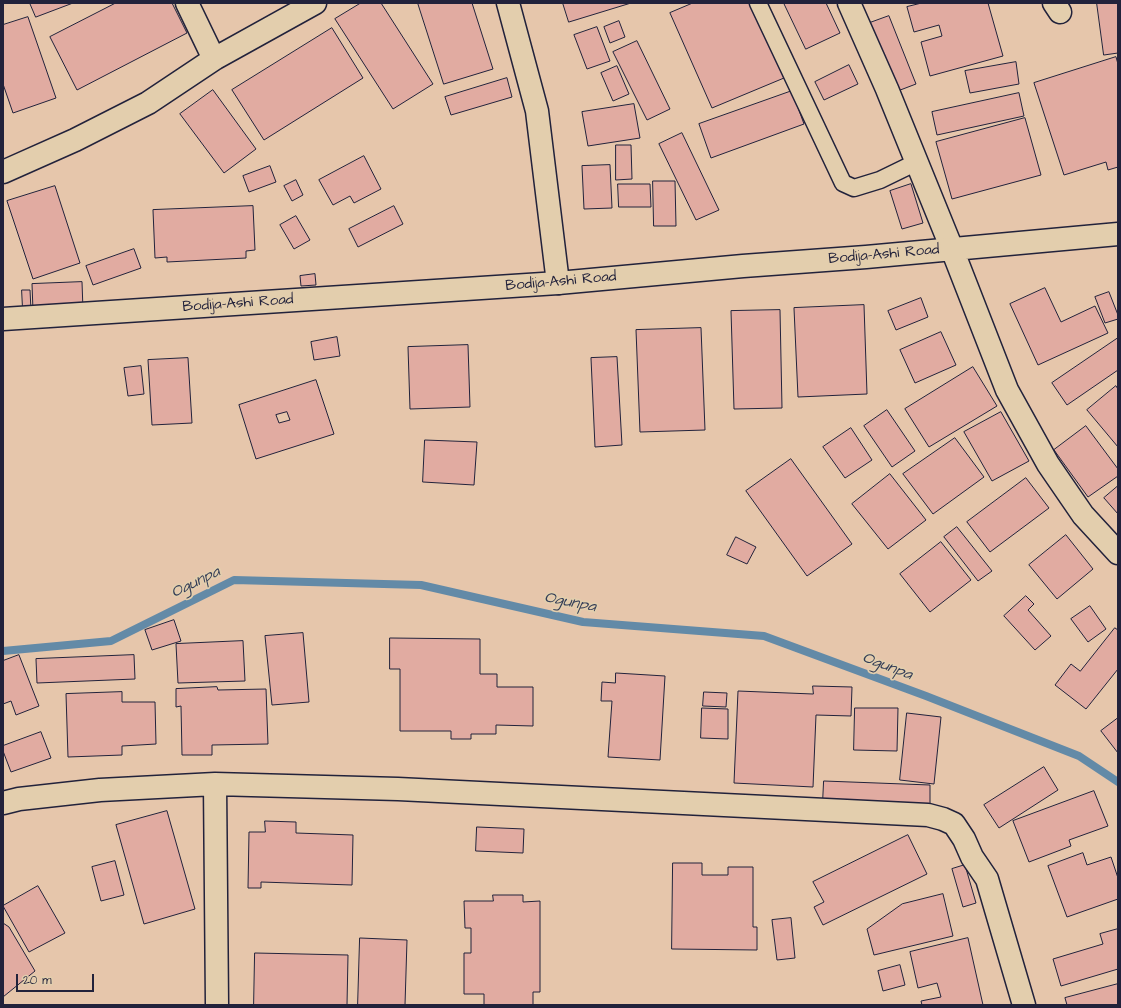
<!DOCTYPE html>
<html>
<head>
<meta charset="utf-8">
<style>
	body { margin:0 }
	#map { position:relative; width:1121px; height:1008px; overflow:hidden; background:#e6c6ab; font-family:"Architects Daughter",sans-serif }
	canvas { display:block }
	.frame { position:absolute; inset:0; border:4px solid #22223b; pointer-events:none }
	.scale { position:absolute; left:16px; top:974px; width:78px; height:18px; box-sizing:border-box; border:2px solid #22223b; border-top:0; padding-left:5px; font-size:12px; line-height:14px; white-space:nowrap; color:#22223b; -webkit-text-stroke:3px #e3cead; paint-order:stroke }
</style>
</head>
<body>
<div id="map">
<canvas width="1121" height="1008"></canvas>
<div class="frame"></div>
<div class="scale">20 m</div>
</div>
<script>
const context = document.querySelector('canvas').getContext('2d');
context.lineJoin = 'round';
function trace(path, color, width, dash) {
  context.strokeStyle = color;
  context.lineWidth = width;
  context.lineCap = dash ? 'butt' : 'round';
  context.setLineDash(dash || []);
  context.stroke(path);
}
function fillPath(path, color) {
  context.fillStyle = color;
  context.fill(path, 'evenodd');
}
function label(font, color, halo, rows, align = 'center') {
  context.font = font + ' "Architects Daughter",sans-serif';
  context.lineWidth = 3.5;
  context.setLineDash([]);
  context.textBaseline = 'middle';
  context.strokeStyle = halo;
  context.fillStyle = color;
  for (const [text, x, y, turn = 0] of rows) {
    context.save();
    context.translate(x, y);
    context.rotate((+turn || 0) * Math.PI / 180);
    context.textAlign = isNaN(turn) ? turn : align;
    if (halo) context.strokeText(text, 0, 0);
    context.fillText(text, 0, 0);
    context.restore();
  }
}
const stream = new Path2D(`
	M 3,651 L 111,641 L 234,580 L 421,585 L 583,622 L 764,636 L 926,696 L 1079,756 L 1118,782`);
const building = new Path2D(`
	M 30,3 L 73,3 L 36,17 Z
	M 116,3 L 172,3 L 187,33 L 77,90 L 50,37 Z
	M 361,3 L 381,3 L 433,84 L 393,109 L 335,19 Z
	M 418,3 L 472,3 L 493,69 L 444,84 Z
	M 563,3 L 631,3 L 569,22 Z
	M 693,3 L 752,3 L 784,78 L 712,108 L 670,13 Z
	M 784,3 L 826,3 L 840,33 L 806,49 Z
	M 922,3 L 988,3 L 1003,56 L 930,76 L 921,42 L 942,36 L 939,25 L 914,32 L 907,7 Z
	M 1097,3 L 1118,3 L 1118,53 L 1104,55 Z
	M 889,16 L 916,84 L 895,92 L 867,24 Z
	M 28,17 L 56,98 L 13,113 L 3,84 L 3,25 Z
	M 619,21 L 625,37 L 610,43 L 604,27 Z
	M 597,27 L 610,61 L 587,69 L 574,35 Z
	M 332,28 L 363,78 L 264,140 L 232,90 Z
	M 637,41 L 670,109 L 647,120 L 613,52 Z
	M 1116,57 L 1118,64 L 1118,167 L 1108,170 L 1106,162 L 1064,175 L 1034,83 Z
	M 1016,62 L 1019,84 L 970,93 L 965,71 Z
	M 849,65 L 858,84 L 824,100 L 815,82 Z
	M 617,66 L 629,94 L 613,101 L 601,73 Z
	M 507,78 L 512,97 L 451,115 L 445,97 Z
	M 213,90 L 256,149 L 224,173 L 180,114 Z
	M 792,91 L 804,124 L 711,158 L 699,124 Z
	M 1019,93 L 1024,116 L 937,135 L 932,112 Z
	M 634,104 L 640,138 L 588,146 L 582,112 Z
	M 1025,118 L 1041,175 L 952,199 L 936,142 Z
	M 682,133 L 719,210 L 696,220 L 659,144 Z
	M 616,145 L 631,145 L 632,179 L 616,180 Z
	M 364,156 L 381,189 L 354,203 L 350,196 L 333,205 L 319,180 Z
	M 610,165 L 612,208 L 584,209 L 582,166 Z
	M 270,166 L 276,182 L 249,192 L 243,176 Z
	M 296,180 L 303,195 L 292,201 L 284,186 Z
	M 653,181 L 675,181 L 676,226 L 654,226 Z
	M 618,184 L 650,184 L 651,207 L 619,207 Z
	M 911,184 L 923,223 L 902,229 L 890,191 Z
	M 55,186 L 80,263 L 33,279 L 7,201 Z
	M 253,206 L 255,250 L 246,251 L 246,258 L 167,262 L 167,257 L 155,258 L 153,210 Z
	M 394,206 L 403,224 L 358,247 L 349,229 Z
	M 296,216 L 310,240 L 294,249 L 280,225 Z
	M 134,249 L 141,268 L 93,285 L 86,266 Z
	M 315,274 L 316,285 L 301,286 L 300,276 Z
	M 82,282 L 83,310 L 33,311 L 32,284 Z
	M 1045,288 L 1061,322 L 1095,306 L 1108,333 L 1038,365 L 1010,304 Z
	M 22,290 L 30,290 L 31,310 L 23,310 Z
	M 1109,292 L 1118,315 L 1118,319 L 1105,323 L 1095,297 Z
	M 921,298 L 928,317 L 896,330 L 888,311 Z
	M 864,305 L 867,394 L 798,397 L 794,308 Z
	M 780,310 L 782,408 L 734,409 L 731,311 Z
	M 701,328 L 705,430 L 640,432 L 636,330 Z
	M 941,332 L 956,365 L 915,383 L 900,350 Z
	M 337,337 L 340,356 L 314,360 L 311,342 Z
	M 1118,338 L 1118,370 L 1067,405 L 1052,383 Z
	M 468,345 L 470,407 L 410,409 L 408,347 Z
	M 617,357 L 622,445 L 595,447 L 591,358 Z
	M 188,358 L 192,423 L 152,425 L 148,360 Z
	M 141,366 L 144,394 L 128,396 L 124,368 Z
	M 973,367 L 997,406 L 929,447 L 905,409 Z
	M 316,380 L 334,434 L 256,459 L 239,405 ZM 287,412 L 290,420 L 279,423 L 276,415 Z
	M 1116,386 L 1118,389 L 1118,447 L 1087,410 Z
	M 887,410 L 915,451 L 892,467 L 864,426 Z
	M 1001,412 L 1029,461 L 992,481 L 964,432 Z
	M 1086,426 L 1118,469 L 1118,476 L 1088,497 L 1054,450 Z
	M 851,428 L 872,460 L 845,478 L 823,447 Z
	M 955,438 L 984,477 L 933,514 L 903,474 Z
	M 425,440 L 477,442 L 474,485 L 423,482 Z
	M 791,459 L 852,544 L 807,576 L 746,491 Z
	M 890,474 L 926,520 L 888,549 L 852,504 Z
	M 1026,478 L 1049,508 L 990,552 L 967,522 Z
	M 1118,486 L 1118,514 L 1104,498 Z
	M 957,527 L 992,571 L 978,581 L 944,537 Z
	M 1066,535 L 1093,569 L 1057,599 L 1029,565 Z
	M 736,537 L 756,547 L 747,564 L 727,555 Z
	M 941,542 L 971,580 L 930,612 L 900,574 Z
	M 1026,596 L 1034,604 L 1028,610 L 1051,636 L 1035,650 L 1004,616 Z
	M 1090,606 L 1106,629 L 1088,642 L 1071,619 Z
	M 174,620 L 181,641 L 152,650 L 145,630 Z
	M 1115,628 L 1118,630 L 1118,669 L 1086,709 L 1055,685 L 1071,664 L 1080,671 Z
	M 303,633 L 309,702 L 272,705 L 265,636 Z
	M 390,638 L 480,639 L 480,674 L 497,674 L 497,687 L 533,687 L 533,726 L 496,725 L 496,734 L 471,734 L 471,739 L 451,739 L 451,731 L 400,731 L 400,669 L 390,669 Z
	M 243,641 L 245,681 L 178,683 L 176,644 Z
	M 19,655 L 39,706 L 16,715 L 11,701 L 3,704 L 3,661 Z
	M 134,655 L 135,679 L 37,683 L 36,659 Z
	M 616,673 L 665,676 L 660,760 L 608,757 L 612,701 L 601,701 L 602,682 L 615,683 Z
	M 813,686 L 852,687 L 851,716 L 816,715 L 813,787 L 734,783 L 738,691 L 813,694 Z
	M 217,687 L 218,690 L 266,689 L 268,744 L 212,745 L 212,755 L 182,755 L 181,706 L 176,707 L 176,689 Z
	M 122,692 L 122,702 L 155,702 L 156,744 L 122,746 L 122,755 L 68,757 L 66,694 Z
	M 704,692 L 727,693 L 726,707 L 703,706 Z
	M 702,708 L 728,709 L 728,739 L 701,738 Z
	M 855,708 L 898,708 L 897,751 L 854,750 Z
	M 907,713 L 941,717 L 934,784 L 900,780 Z
	M 1118,718 L 1118,753 L 1101,731 Z
	M 41,732 L 51,758 L 11,772 L 3,751 L 3,746 Z
	M 1044,767 L 1058,790 L 999,828 L 984,805 Z
	M 824,781 L 930,785 L 930,805 L 823,802 Z
	M 1094,791 L 1108,826 L 1069,840 L 1071,846 L 1029,862 L 1013,821 Z
	M 167,811 L 195,909 L 144,924 L 116,825 Z
	M 265,821 L 296,822 L 296,833 L 353,835 L 352,885 L 261,882 L 261,888 L 248,888 L 249,832 L 265,832 Z
	M 477,827 L 524,829 L 523,853 L 476,851 Z
	M 908,835 L 927,874 L 823,925 L 814,907 L 824,902 L 813,882 Z
	M 1083,853 L 1087,865 L 1111,857 L 1118,878 L 1118,899 L 1067,917 L 1048,866 Z
	M 115,861 L 124,895 L 101,901 L 92,867 Z
	M 673,863 L 702,863 L 702,875 L 728,875 L 728,867 L 753,867 L 753,927 L 757,927 L 757,950 L 672,949 Z
	M 965,865 L 976,903 L 963,907 L 952,869 Z
	M 38,886 L 65,933 L 29,952 L 3,906 Z
	M 943,894 L 953,936 L 874,955 L 867,929 L 902,904 Z
	M 493,895 L 523,895 L 523,902 L 540,901 L 540,992 L 533,992 L 533,1005 L 484,1005 L 484,994 L 464,994 L 464,953 L 471,953 L 471,928 L 465,928 L 464,901 L 493,901 Z
	M 791,918 L 795,958 L 777,960 L 772,920 Z
	M 3,923 L 9,927 L 35,971 L 3,997 Z
	M 1118,929 L 1118,969 L 1061,986 L 1053,959 L 1103,944 L 1100,934 Z
	M 360,938 L 407,940 L 405,1005 L 358,1005 Z
	M 968,938 L 983,1005 L 922,1005 L 921,1001 L 941,997 L 937,983 L 918,988 L 910,952 Z
	M 255,953 L 348,955 L 347,1005 L 254,1005 Z
	M 900,965 L 905,985 L 883,991 L 878,971 Z
	M 1118,984 L 1118,1005 L 1067,1005 L 1065,998 Z`);
const service = new Path2D(`
	M 758,3 L 843,183 L 854,188 L 880,180 L 917,162`);
const minor = new Path2D(`
	M 187,3 L 214,59
	M 508,3 L 537,111 L 558,283
	M 849,3 L 887,89 L 952,249
	M 1054,3 L 1060,12
	M 3,172 L 75,140 L 148,103 L 214,59 L 315,3
	M 215,784 L 217,1005
	M 3,803 L 19,799 L 100,790 L 215,784 L 398,789 L 928,815 L 943,819 L 954,824 L 964,839 L 972,857 L 987,879 L 1024,1005`);
const tertiary = new Path2D(`
	M 952,249 L 1007,390 L 1048,464 L 1083,515 L 1118,553
	M 3,319 L 558,283 L 743,266 L 866,257 L 1118,234`);
const streetNames = [
	["Bodija-Ashi Road",884,255,-5],
	["Bodija-Ashi Road",561,282,-5],
	["Bodija-Ashi Road",238,304,-4]
];
const waterNames = [
	["Ogunpa",196,583,-26],
	["Ogunpa",570,603,11],
	["Ogunpa",887,667,21]
];
trace(stream, '#638aa7', 8);
fillPath(building, '#e1aba1');
trace(building, '#22223b', 1);
trace(service, '#22223b', 19);
trace(minor, '#22223b', 25);
trace(tertiary, '#22223b', 25);
trace(service, '#e3cead', 16);
trace(minor, '#e3cead', 22);
trace(tertiary, '#e3cead', 22);
label('15px', '#22223b', '#e3cead', streetNames);
label('italic 16px', '#323c56', '#e3cead', waterNames);
</script>
</body>
</html>
